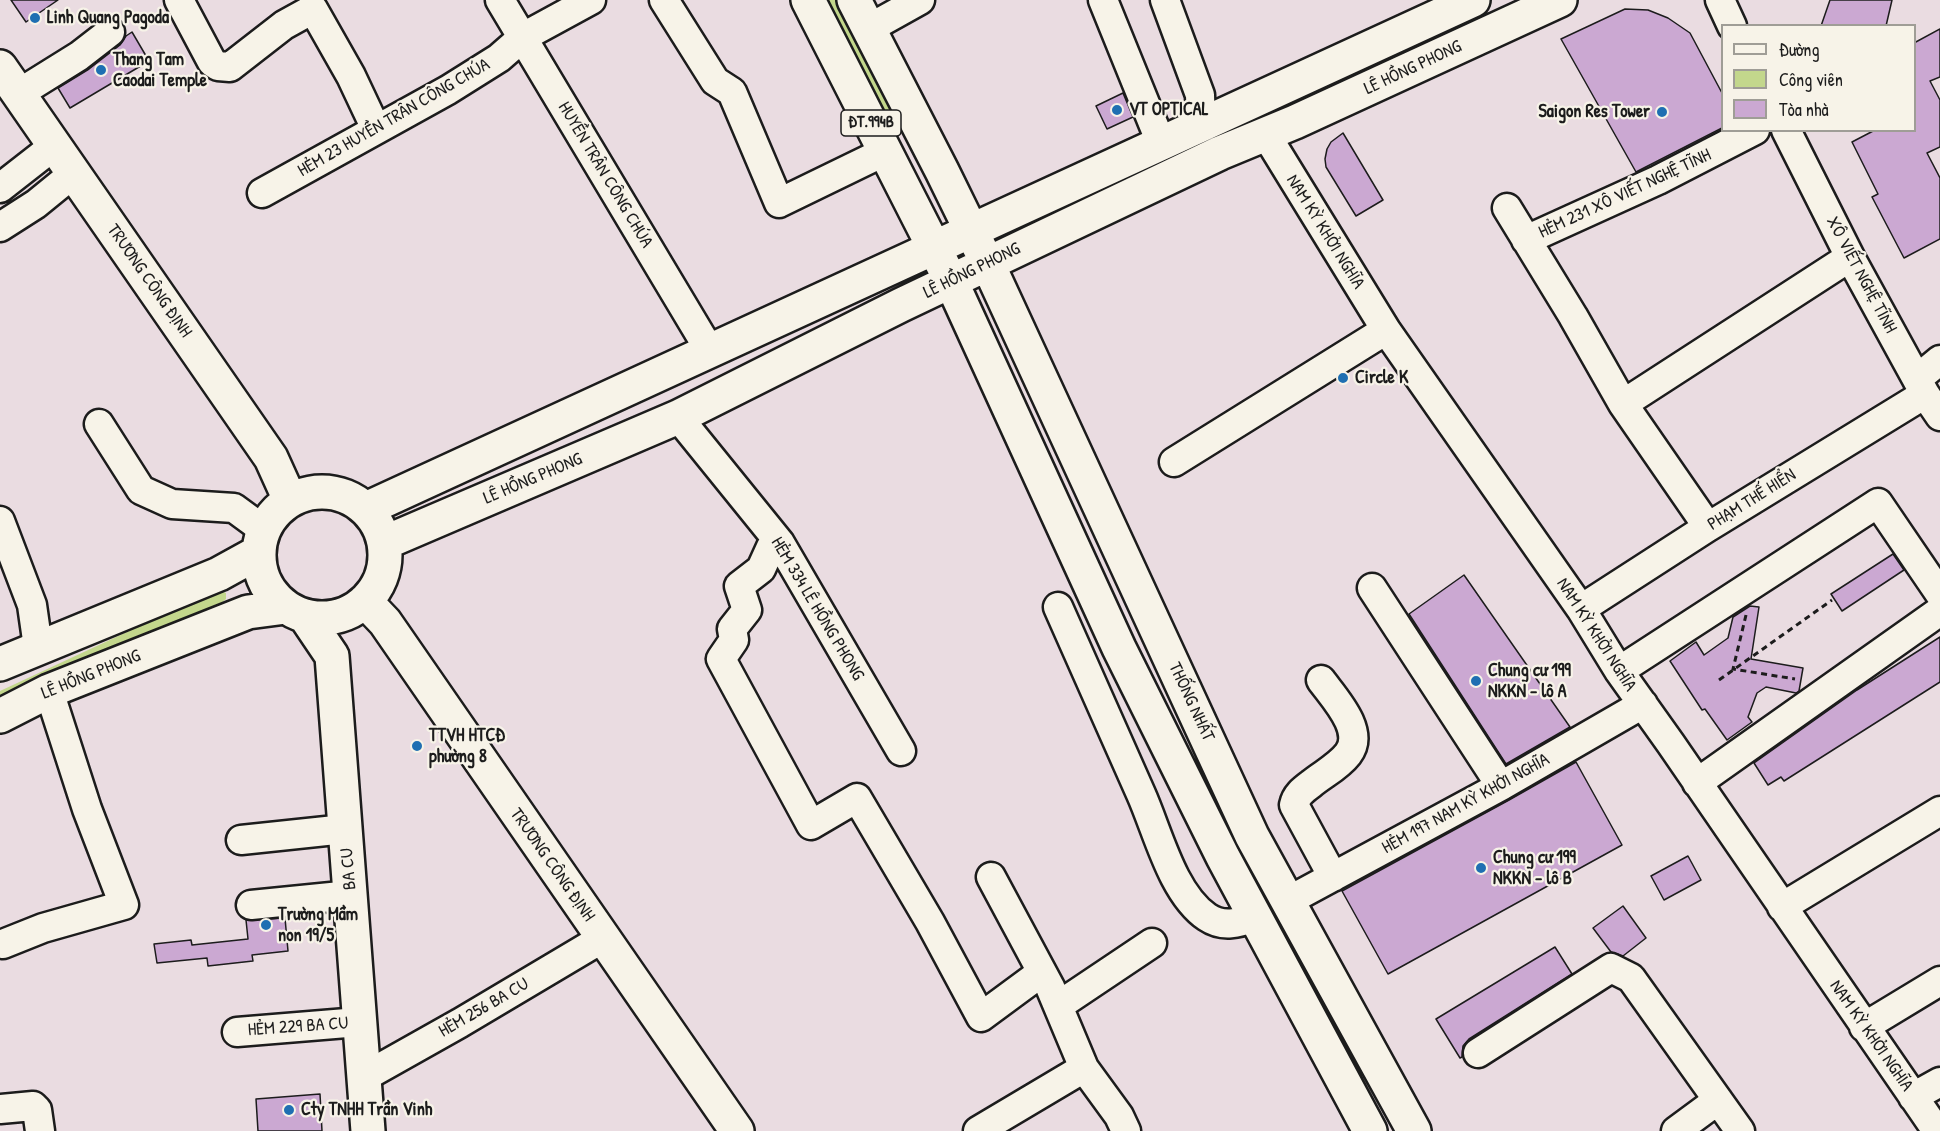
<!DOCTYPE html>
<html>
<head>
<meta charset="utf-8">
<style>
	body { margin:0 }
	#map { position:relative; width:1940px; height:1131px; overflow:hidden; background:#eadce1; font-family:"Patrick Hand",sans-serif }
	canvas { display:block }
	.legend { position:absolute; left:1721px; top:24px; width:195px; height:108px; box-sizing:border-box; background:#f7f3e8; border:2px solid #9f9d96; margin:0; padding:8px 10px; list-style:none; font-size:18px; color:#1c1c1c }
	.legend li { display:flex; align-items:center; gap:12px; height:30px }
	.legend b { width:30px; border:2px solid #9f9d96 }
</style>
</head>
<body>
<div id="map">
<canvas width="1940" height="1131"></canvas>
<ul class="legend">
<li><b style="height:8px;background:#f7f3e8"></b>Đường</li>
<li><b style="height:16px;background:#c3d78c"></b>Công viên</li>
<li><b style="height:16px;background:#cba8d2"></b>Tòa nhà</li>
</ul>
</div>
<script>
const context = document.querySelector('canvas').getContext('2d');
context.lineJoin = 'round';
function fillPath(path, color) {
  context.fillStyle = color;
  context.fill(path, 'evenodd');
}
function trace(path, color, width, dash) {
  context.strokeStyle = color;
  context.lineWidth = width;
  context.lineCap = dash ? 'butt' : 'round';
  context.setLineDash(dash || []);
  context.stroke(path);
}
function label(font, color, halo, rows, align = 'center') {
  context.font = font + ' "Patrick Hand",sans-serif';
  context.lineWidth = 4.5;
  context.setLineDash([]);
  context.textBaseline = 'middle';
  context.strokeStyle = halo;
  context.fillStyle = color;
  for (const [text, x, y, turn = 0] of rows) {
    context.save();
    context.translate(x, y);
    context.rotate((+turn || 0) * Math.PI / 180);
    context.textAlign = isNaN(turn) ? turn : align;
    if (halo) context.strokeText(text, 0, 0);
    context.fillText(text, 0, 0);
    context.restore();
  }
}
const green = new Path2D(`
	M 821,0 L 837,0 L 899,119 L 900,124 L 890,130 Z
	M 215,591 L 221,591 L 226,593 L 226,599 L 220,604 L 0,706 L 0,691 Z`);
const building = new Path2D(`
	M 11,0 L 58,0 L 26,22 Z
	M 1830,0 L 1892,0 L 1886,26 L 1821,26 Z
	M 1625,9 L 1648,10 L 1668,18 L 1690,33 L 1722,93 L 1722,128 L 1636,172 L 1561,39 Z
	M 1940,29 L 1940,77 L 1930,81 L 1940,100 L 1940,147 L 1927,153 L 1940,178 L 1940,239 L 1904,258 L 1872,197 L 1878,194 L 1852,142 L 1875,130 L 1914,130 L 1914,43 Z
	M 132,32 L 149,61 L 70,108 L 58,88 L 89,69 L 120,45 L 126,36 Z
	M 1123,93 L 1133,117 L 1107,129 L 1096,106 Z
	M 1343,133 L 1383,200 L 1356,216 L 1326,167 L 1325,159 L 1327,149 L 1331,142 Z
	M 1893,554 L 1904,570 L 1842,611 L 1831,594 Z
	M 1464,575 L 1570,727 L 1506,764 L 1409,614 Z
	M 1750,606 L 1759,607 L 1751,659 L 1803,668 L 1799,691 L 1796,693 L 1766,687 L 1757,693 L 1748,717 L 1752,722 L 1727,740 L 1705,709 L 1702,710 L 1670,661 L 1696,642 L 1704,655 L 1728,638 L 1733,617 Z
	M 1940,637 L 1940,682 L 1784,781 L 1781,777 L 1768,785 L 1754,763 L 1857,690 Z
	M 1576,762 L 1622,845 L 1388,974 L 1342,891 L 1509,800 Z
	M 1688,856 L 1701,880 L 1664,900 L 1651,876 Z
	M 1623,906 L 1646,938 L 1623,956 L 1611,952 L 1593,928 Z
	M 285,918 L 288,951 L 252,955 L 253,961 L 208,966 L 207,958 L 157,963 L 154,944 L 191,940 L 192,945 L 248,939 L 246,920 Z
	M 1555,947 L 1572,974 L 1469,1039 L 1463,1046 L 1462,1057 L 1460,1058 L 1436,1019 Z
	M 320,1094 L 322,1131 L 258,1131 L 256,1099 Z`);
const path = new Path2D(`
	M 1746,615 L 1733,669 L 1795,679
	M 1719,680 L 1832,600`);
const minor = new Path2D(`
	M 179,0 L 212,62 L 218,66 L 230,67 L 284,25 L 313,9 L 351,76 L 376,129
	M 500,0 L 710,351
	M 664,0 L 715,81 L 732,92 L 779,203 L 886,151
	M 1103,0 L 1161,143
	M 1165,0 L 1200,95 L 1201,124
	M 1720,0 L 1732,26
	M 868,29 L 920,0
	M 18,94 L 79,56 L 110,32
	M 1786,130 L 1850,257 L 1925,394 L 1940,416
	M 1265,133 L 1386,330 L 1581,609 L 1619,671 L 1671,744 L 1937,1131
	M 0,188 L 55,145
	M 262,193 L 448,90 L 499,58 L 523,37 L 591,0
	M 1507,208 L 1573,316 L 1623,404 L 1708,527
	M 0,227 L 36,204 L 74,173
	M 1526,240 L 1658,180 L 1755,130
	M 1917,379 L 1940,360
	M 1623,404 L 1850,257
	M 678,417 L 780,543 L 901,751
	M 99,424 L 141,490 L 172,504 L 234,508 L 264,530
	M 1174,462 L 1386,330
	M 0,521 L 32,605 L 38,647
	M 780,543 L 771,547 L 761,569 L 739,586 L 747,610 L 732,629 L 734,640 L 721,659 L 811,825 L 857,798 L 930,922 L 981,1017 L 1042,972
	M 1372,588 L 1501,786
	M 1058,607 C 1086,670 1114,732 1141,794 C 1158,832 1172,893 1207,917 C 1223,928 1239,923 1255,917
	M 1581,609 L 1708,527 L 1925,394
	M 1619,671 L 1878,503 L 1940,594
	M 1321,680 C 1334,698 1366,731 1348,754 C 1338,767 1323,774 1311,784 C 1303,790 1296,795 1294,805 L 1333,877
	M 1697,783 L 1940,611
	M 241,840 L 345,829
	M 991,877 L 1050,987 L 1084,1068 L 1119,1116 L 1126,1131
	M 1288,901 L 1501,786 L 1643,704
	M 251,905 L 351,895
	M 1782,907 L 1940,811
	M 3,944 L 43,928 L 124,905 L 87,809 L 49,691
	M 1058,1006 L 1152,943
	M 1864,1027 L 1940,981
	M 237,1032 L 359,1022
	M 1478,1053 L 1611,968 L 1631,978 L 1740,1131
	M 364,1077 L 460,1023 L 603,938
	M 1913,1097 L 1940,1082
	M 0,1109 L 33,1106 L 37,1110 L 40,1131
	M 978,1131 L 1084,1068
	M 1676,1131 L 1718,1100`);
const major = new Path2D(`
	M 808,0 L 951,281 L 1119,648 L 1223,857 L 1370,1131
	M 854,0 L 942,171 L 992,273 L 1252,836 L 1414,1131
	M 0,67 L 271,458 L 290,500
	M259 555a63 63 0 1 1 126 0a63 63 0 1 1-126 0Z
	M 366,509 L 1473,0
	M 384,543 L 678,417 L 901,305 L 1220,153 L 1295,122 L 1560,0
	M 365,601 L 385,622 L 737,1131
	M 305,616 L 332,656 L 368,1131
	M 0,664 L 219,574 L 259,552
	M 0,716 L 49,691 L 248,612 L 286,607`);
const markers = [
	[35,18,6,"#1f6fb2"],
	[101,70,6,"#1f6fb2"],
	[1117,110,6,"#1f6fb2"],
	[1662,112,6,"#1f6fb2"],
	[1343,378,6,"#1f6fb2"],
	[1476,681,6,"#1f6fb2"],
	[417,746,6,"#1f6fb2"],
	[1481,868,6,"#1f6fb2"],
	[266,925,6,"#1f6fb2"],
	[289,1110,6,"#1f6fb2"]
];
const shields = [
	[871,123,60]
];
const shieldNames = [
	["ĐT.994B",871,123]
];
const poiNames = [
	["Linh Quang Pagoda",47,18],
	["Thang Tam",113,60],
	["Caodai Temple",113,81],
	["VT OPTICAL",1129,110],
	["Saigon Res Tower",1650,112,"right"],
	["Circle K",1355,378],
	["Chung cư 199",1488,671],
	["NKKN - lô A",1488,692],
	["TTVH HTCĐ",429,736],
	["phường 8",429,757],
	["Chung cư 199",1493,858],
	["NKKN - lô B",1493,879],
	["Trường Mầm",278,915],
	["non 19/5",278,936],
	["Cty TNHH Trần Vinh",301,1110]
];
const streetNames = [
	["LÊ HỒNG PHONG",1413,68,-25],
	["HẺM 23 HUYỀN TRÂN CÔNG CHÚA",394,118,-30],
	["HUYỀN TRÂN CÔNG CHÚA",605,175,59],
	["HẺM 231 XÔ VIẾT NGHỆ TĨNH",1625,194,-25],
	["NAM KỲ KHỞI NGHĨA",1325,232,58],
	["LÊ HỒNG PHONG",972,271,-26],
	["XÔ VIẾT NGHỆ TĨNH",1861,275,62],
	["TRƯƠNG CÔNG ĐỊNH",149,281,55],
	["LÊ HỒNG PHONG",533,479,-23],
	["PHẠM THẾ HIỂN",1752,500,-32],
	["HẺM 334 LÊ HỒNG PHONG",817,609,59],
	["NAM KỲ KHỞI NGHĨA",1596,635,57],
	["LÊ HỒNG PHONG",91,675,-22],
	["THỐNG NHẤT",1191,702,65],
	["HẺM 197 NAM KỲ KHỞI NGHĨA",1466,804,-29],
	["TRƯƠNG CÔNG ĐỊNH",552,865,55],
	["BA CU",349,869,-95],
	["HẺM 256 BA CU",484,1008,-30],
	["HẺM 229 BA CU",298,1027,-4],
	["NAM KỲ KHỞI NGHĨA",1871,1036,55]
];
fillPath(green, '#c3d78c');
fillPath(building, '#cba8d2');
trace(building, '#1c1c1c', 1.5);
trace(minor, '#1c1c1c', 33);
trace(major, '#1c1c1c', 38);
trace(path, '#1c1c1c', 3, [6, 4.5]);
trace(minor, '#f7f3e8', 28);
trace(major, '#f7f3e8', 33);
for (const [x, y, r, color] of markers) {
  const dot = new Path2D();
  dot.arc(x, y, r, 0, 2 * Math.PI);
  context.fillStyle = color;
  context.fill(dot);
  trace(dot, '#f7f3e8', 2);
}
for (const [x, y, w] of shields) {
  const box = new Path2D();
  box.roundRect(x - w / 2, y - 13, w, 26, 4.5);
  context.fillStyle = '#f7f3e8';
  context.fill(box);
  trace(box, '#1c1c1c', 1.5);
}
label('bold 16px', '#1c1c1c', null, shieldNames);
label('bold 18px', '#1c1c1c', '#f7f3e8', poiNames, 'left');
label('18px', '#1c1c1c', '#f7f3e8', streetNames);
</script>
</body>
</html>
